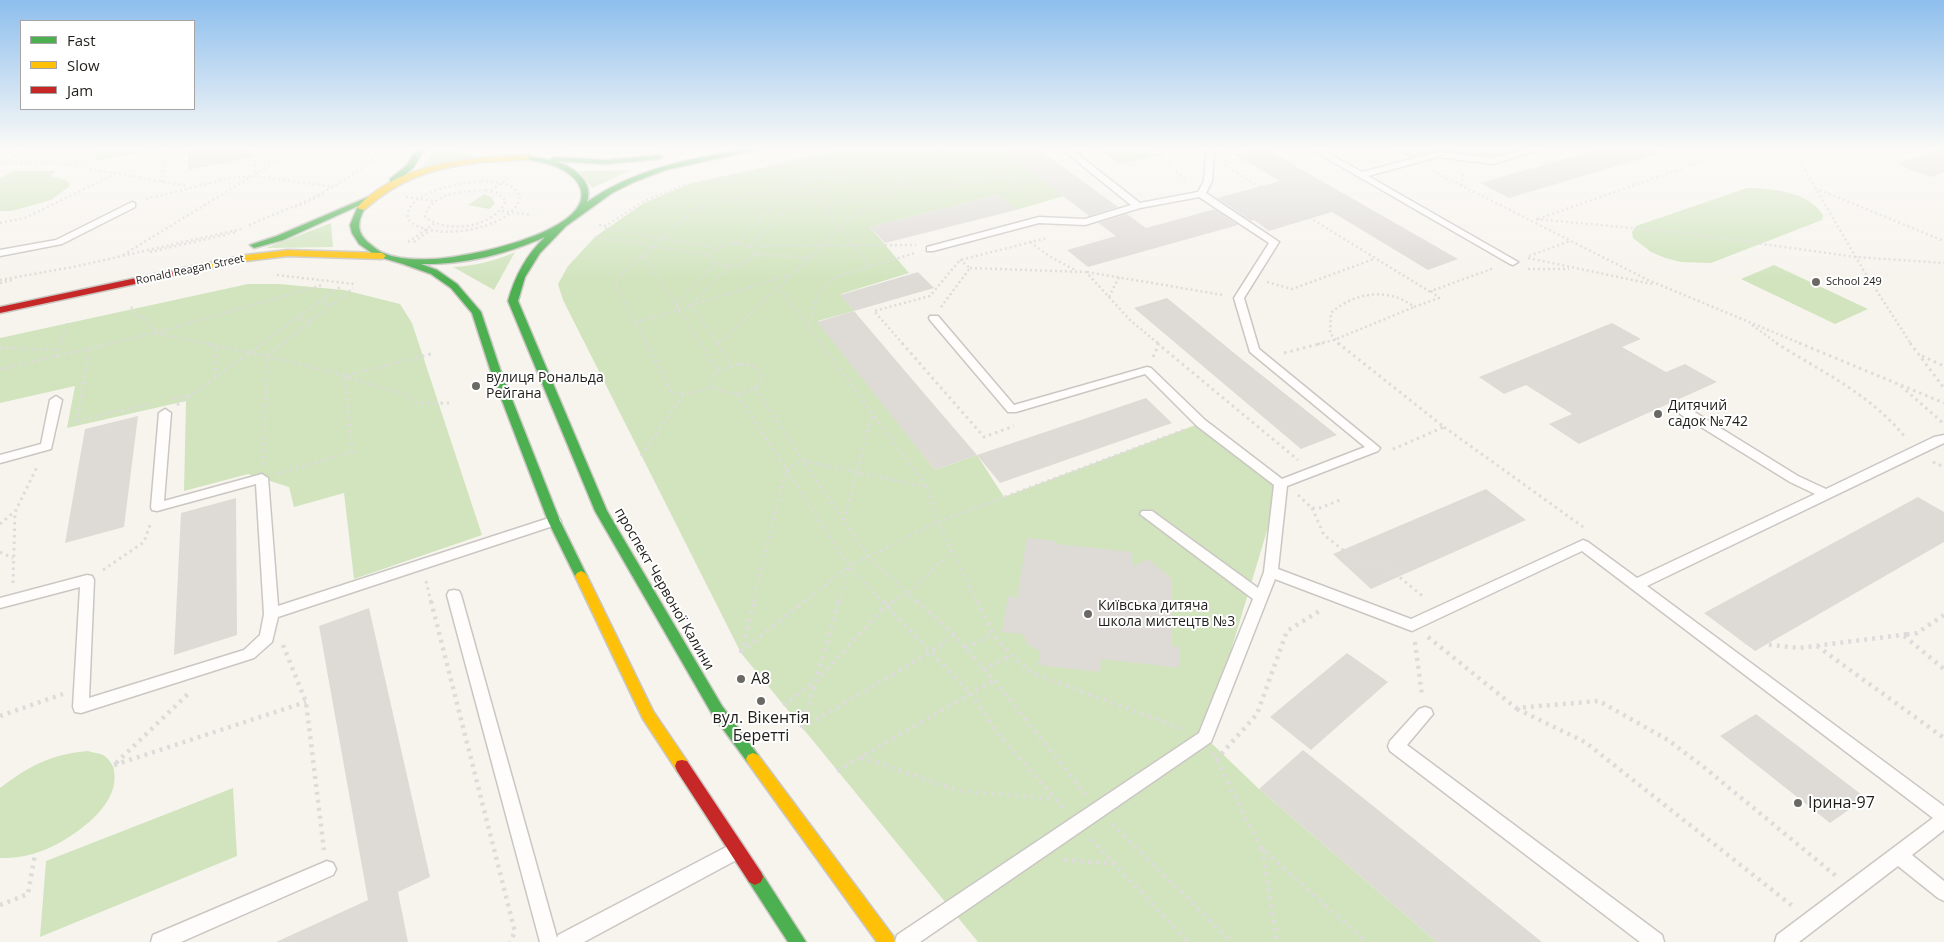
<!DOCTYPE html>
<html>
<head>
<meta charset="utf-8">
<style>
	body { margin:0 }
	#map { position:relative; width:1944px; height:942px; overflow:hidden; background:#f7f4ee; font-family:"Open Sans",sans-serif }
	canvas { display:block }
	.legend { position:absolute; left:20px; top:20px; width:175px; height:90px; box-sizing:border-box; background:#fff; border:1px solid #a6a5a3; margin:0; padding:6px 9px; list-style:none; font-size:15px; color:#201e1a }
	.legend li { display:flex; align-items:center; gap:10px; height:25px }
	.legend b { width:25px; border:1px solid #a6a5a3 }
</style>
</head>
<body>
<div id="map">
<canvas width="1944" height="942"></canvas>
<ul class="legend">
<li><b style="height:6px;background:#4caf50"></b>Fast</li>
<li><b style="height:6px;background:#ffc107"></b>Slow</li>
<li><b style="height:6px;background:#c62828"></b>Jam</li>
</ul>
</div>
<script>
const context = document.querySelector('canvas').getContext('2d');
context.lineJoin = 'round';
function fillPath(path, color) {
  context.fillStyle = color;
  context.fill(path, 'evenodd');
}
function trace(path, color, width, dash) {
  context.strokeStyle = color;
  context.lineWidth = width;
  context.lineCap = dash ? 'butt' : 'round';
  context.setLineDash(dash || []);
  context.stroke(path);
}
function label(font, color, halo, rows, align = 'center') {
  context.font = font + ' "Open Sans",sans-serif';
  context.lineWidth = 4;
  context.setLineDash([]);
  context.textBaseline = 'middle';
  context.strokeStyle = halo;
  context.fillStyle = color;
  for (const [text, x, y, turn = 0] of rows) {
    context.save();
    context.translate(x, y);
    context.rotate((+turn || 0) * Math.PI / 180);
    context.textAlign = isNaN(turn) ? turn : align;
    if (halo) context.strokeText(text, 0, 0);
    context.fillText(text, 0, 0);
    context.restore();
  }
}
const green = new Path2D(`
	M 98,148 L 145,148 L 145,152 L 95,161 Z
	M 436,148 L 449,148 L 475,157 L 420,170 Z
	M 545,148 L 668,148 C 621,158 591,153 545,148 Z
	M 855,148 L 1019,148 L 1006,151 L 1064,196 L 1016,210 L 998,195 L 870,227 L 909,273 L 841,294 L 854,311 L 818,321 L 935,470 L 977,455 L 1004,497 L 1201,423 L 1281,484 L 1205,737 L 1259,789 L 1437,942 L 978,942 L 741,653 L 563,300 L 558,284 L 568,266 L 595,237 L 644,203 L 692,183 Z
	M 1099,148 L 1146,148 L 1156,156 L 1119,164 Z
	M 1391,148 L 1534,148 L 1493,160 L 1437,153 L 1412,159 Z
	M 632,170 L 592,188 L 579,171 Z
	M 13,171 L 56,171 L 51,176 L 67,180 L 70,186 L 51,200 L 12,211 L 0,211 L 0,178 Z
	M 1747,188 C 1772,188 1809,192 1823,215 L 1822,220 L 1711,263 L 1681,262 L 1665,258 L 1651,252 L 1633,238 L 1632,232 L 1636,226 Z
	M 484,194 L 491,197 L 495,204 L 489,209 L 468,205 Z
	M 331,223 L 333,247 L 266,248 Z
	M 515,252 L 494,290 L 453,267 C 474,266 495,261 515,252 Z
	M 1774,265 L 1868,309 L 1835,324 L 1741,279 Z
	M 248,284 L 279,284 L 344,290 L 400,304 L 412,323 L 482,535 L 354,579 L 344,493 L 294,507 L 289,487 L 248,474 L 184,491 L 186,401 L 67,428 L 75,386 L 0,403 L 0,338 Z
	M 88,751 C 93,753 99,753 103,755 C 108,758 113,764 114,770 C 120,802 84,829 59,843 C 41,853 21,859 0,858 L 0,788 C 29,766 51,754 88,751 Z
	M 233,788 L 237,856 L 40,937 L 46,861 Z`);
const building = new Path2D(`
	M 188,148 L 251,148 L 252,158 L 188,170 Z
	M 1001,148 L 1037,148 L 1118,207 L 1089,216 Z
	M 1257,148 L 1264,148 L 1458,259 L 1428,270 L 1332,212 L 1269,231 L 1254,220 L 1251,221 L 1217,198 L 1280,181 L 1233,154 Z
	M 1602,148 L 1660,148 L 1661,153 L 1509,198 L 1480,183 Z
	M 1941,148 L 1944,148 L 1944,172 L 1931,177 L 1896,164 Z
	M 998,195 L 1016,210 L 885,243 L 870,227 Z
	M 1215,209 L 1238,225 L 1088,267 L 1067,250 L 1116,236 L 1098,223 L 1127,214 L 1146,228 Z
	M 918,272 L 934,288 L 854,311 L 840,295 Z
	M 1167,298 L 1244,361 L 1337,435 L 1301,449 L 1134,308 Z
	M 854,311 L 911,378 L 977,455 L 935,470 L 817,322 Z
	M 1612,323 L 1641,339 L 1622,347 L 1666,372 L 1685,364 L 1717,382 L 1579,444 L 1549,424 L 1572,414 L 1526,385 L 1504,394 L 1479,377 Z
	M 1146,398 L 1172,423 L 1000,483 L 977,455 Z
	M 138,416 L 124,527 L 65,543 L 85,429 Z
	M 1486,489 L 1526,520 L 1371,589 L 1333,554 Z
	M 1918,497 L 1944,512 L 1944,542 L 1755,651 L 1704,613 Z
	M 236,498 L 237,635 L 174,655 L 181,513 Z
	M 1027,538 L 1056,541 L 1055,544 L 1132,552 L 1133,567 L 1148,559 L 1172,579 L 1171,646 L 1180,647 L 1180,668 L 1101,659 L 1100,672 L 1038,665 L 1040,651 L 1027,644 L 1023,634 L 1002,632 L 1008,596 L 1017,598 Z
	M 369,608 L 430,877 L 398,892 L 408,942 L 276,942 L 368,900 L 319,626 Z
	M 1347,653 L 1388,682 L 1311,750 L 1270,717 Z
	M 1756,714 L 1866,798 L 1830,823 L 1720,736 Z
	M 1303,750 L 1362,797 L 1542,942 L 1437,942 L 1259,789 Z`);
const pathFar2 = new Path2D(`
	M 971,148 L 1040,204
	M 1150,148 L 1187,181
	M 1381,148 L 1389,150
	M 1387,148 L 1394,151
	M 1792,148 L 1864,271 L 1911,344
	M 255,150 L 255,175
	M 0,163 L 57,163 L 188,186
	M 5,163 L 28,148
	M 788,163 L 870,266
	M 769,165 L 849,148
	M 1224,165 L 1432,293
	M 1433,171 L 1648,280 L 1802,344
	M 481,181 C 495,182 513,182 520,196 C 516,230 428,244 408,219 C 404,191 462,183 481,181 Z
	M 162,182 L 165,148
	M 896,184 L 932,190 L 1004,176
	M 1462,186 L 1463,173
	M 1815,188 L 1944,241
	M 486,190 L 498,193 L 506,201 C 493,228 448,234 425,217 C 430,192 465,191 486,190 Z
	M 491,191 L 508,178
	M 406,197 L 434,201
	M 146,199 L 230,178 L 255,176 L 334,187
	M 295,208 L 326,193
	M 824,208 L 886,190
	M 502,211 L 532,215
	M 1536,219 L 1685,233 L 1856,257 L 1944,263
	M 1538,219 L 1740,148
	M 0,223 L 25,218 L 115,174
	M 249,225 C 297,205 347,187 383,148
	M 599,225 L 606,226 L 644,201 L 687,184
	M 605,228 L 717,248
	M 595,237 L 710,255
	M 408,242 L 434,224
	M 414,242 L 429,231
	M 1030,242 L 1049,256 L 1075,270
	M 736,243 L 753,248 L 755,254 C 744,267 727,269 712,261 L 710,255 L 721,246 Z
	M 736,243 L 792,187
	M 749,246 L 809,190 L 929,161 L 946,148
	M 750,246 L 916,245
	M 150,252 L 237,232
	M 755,254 L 809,258
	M 123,255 L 298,148
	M 644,255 L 701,344
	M 1529,256 L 1570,241
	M 1528,258 L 1652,284
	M 970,268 L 1086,272 L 1131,321 L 1159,344
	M 1528,269 L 1569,269
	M 1087,272 L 1223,295
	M 277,275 L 354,284 L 356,282
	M 0,280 L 78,266 L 241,229
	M 1267,282 L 1292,289 L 1374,259
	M 0,283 L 12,280
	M 778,287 L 821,344
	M 1109,297 L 1119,277
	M 318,303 L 331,305
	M 676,305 L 715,263
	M 131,307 L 139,317 L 146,318 L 150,327 L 157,330 L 155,333 L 209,344
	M 941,307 L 970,268 L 960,260
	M 297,319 L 311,321
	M 635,323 L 789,275
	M 1752,325 L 1778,344
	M 808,328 L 818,294 L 833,278 L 915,253
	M 60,344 L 68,320
	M 107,344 L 155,333 L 322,285
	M 261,344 L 340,287
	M 282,344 L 353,288
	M 647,344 L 615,283 L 624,272 L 696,208 L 921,156 L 932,148
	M 718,344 L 691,305 L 729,266
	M 718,344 L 810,258 L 839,228 L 929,161
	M 903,344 L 874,311 L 930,296 L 960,260 L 1047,238
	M 1318,344 L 1334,340 L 1414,307
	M 1339,344 L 1330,333 L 1331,313 C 1354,292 1389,287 1414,307 L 1439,298 L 1431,291 L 1494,268`);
const pathFar1 = new Path2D(`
	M 203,343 C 260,354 316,366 371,385 C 392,392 397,387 416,403 L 449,403
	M 646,343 L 672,393 L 685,394 L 714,387
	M 700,343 L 718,371
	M 717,343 L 732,365
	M 820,343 L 927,487 L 938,522 L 977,602
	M 902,343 L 984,437 L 1014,426
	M 1157,343 L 1298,460
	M 1338,343 L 1444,427 L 1391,450
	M 1776,343 C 1822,372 1870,394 1905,437
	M 1799,343 L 1944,403
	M 1910,343 L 1944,388
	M 0,348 L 58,350
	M 89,350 L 77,421 L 151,404
	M 1284,353 L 1323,343
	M 1922,356 L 1944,366
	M 56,357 L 61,343
	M 1153,357 L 1159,344
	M 740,364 L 752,365 L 761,371 L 763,379 C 751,395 731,398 714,387 L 712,379 L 718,371 Z
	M 0,369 L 113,343
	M 215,377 L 216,347
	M 1901,386 L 1943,423
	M 755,388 L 868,557 L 918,602
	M 737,394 L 849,566 L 883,602
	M 172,399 L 188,396
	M 177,405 L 263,343
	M 1444,427 L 1586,529
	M 641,456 L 684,394
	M 1933,462 L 1944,467
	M 263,465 L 267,356 L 284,343
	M 277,474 L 352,452 L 345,376 L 431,354
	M 1298,495 L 1312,508 L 1320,508 L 1340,500
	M 1312,508 L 1324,535 L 1366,568 L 1381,562 L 1425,598
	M 844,520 L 872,415
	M 0,524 L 14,512
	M 0,552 L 13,558
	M 103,570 L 144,542 L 151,522
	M 426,581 L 431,602
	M 13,583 L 15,512 L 37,467
	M 753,602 L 786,469 L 804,461 L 927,487
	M 804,602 L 848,567
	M 839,602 L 849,566 L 938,522 L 1184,430
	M 891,602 L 908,593 L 952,551`);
const path = new Path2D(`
	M 431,601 L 515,932 L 510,942
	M 882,601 L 970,693 L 1002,739 L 1064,808
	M 916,601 L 954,635 L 994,680 L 1086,795
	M 977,601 L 993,634 L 1011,655 L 1032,673 L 1183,729
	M 1944,615 L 1917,633 L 1903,635 L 1944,669
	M 1428,637 L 1516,708 L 1599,701 L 1668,740 L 1705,768 L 1836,876
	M 1415,642 L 1422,696
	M 1745,642 L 1799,648 L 1909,634
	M 283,645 L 306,702 L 324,850
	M 1817,646 L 1944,738
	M 965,648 L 993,634
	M 741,652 L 805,601
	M 741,653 L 754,601
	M 983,670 L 1011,655
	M 783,705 L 815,682 L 886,605 L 894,601
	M 1517,709 L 1585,742 L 1795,908
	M 0,716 L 63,694
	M 802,728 L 839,601
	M 802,728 L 931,652 L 954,635
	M 1213,753 L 1261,848 L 1366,942
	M 861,757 L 960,791 L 1055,799
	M 1216,760 L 1257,714 L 1287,631 L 1321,610
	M 116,763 L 189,693
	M 114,765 L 306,702
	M 837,771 L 994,680
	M 1112,824 L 1232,942
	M 1091,839 L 1188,942
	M 1262,849 L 1277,942
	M 1064,860 L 1115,864
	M 0,905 L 28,894 L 35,854`);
const lane = new Path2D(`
	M 1071,148 L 1086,148 L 1075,152 L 1140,203 L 1198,192 L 1204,181 L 1206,152 L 1211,148 L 1221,148 L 1214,153 L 1212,181 L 1206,193 L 1279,242 L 1244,298 L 1259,349 L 1380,448 L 1378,451 L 1287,486 L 1278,569 L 1411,619 L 1583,540 L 1588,542 L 1637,578 L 1815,494 L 1790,482 L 1680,414 L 1678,411 L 1680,408 L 1688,408 L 1798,476 L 1826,489 L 1934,437 L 1944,435 L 1944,443 L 1647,586 L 1944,806 L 1944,830 L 1912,855 L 1944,881 L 1944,901 L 1938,898 L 1898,866 L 1799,942 L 1775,942 L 1777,935 L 1933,818 L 1582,551 L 1412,631 L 1275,579 L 1211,742 L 920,942 L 895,942 L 897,935 L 1199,733 L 1253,599 L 1140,514 L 1142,511 L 1152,511 L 1258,588 L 1264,572 L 1274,485 L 1197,426 L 1145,374 L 1016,412 L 1008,412 L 930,320 L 929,318 L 930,316 L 938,316 L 1014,405 L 1147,367 L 1151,368 L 1205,420 L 1282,479 L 1365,447 L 1250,352 L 1234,298 L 1269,243 L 1199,197 L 1140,208 L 1085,225 L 1039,223 L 933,251 L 927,251 L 927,247 L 1039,217 L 1085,219 L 1131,205 L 1064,151 Z
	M 1309,148 L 1319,148 L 1362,172 L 1438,152 L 1493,158 L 1532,148 L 1545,148 L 1493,164 L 1438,157 L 1368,176 L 1518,262 L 1513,265 L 1510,264 Z
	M 132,202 L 135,203 L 135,207 L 62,244 L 0,256 L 0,250 L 56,240 Z
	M 56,396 L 62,400 L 51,449 L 0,463 L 0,455 L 41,444 L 50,400 Z
	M 165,409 L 171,413 L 164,501 L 262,474 L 268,478 L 278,606 L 549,518 L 559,518 L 561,521 L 559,524 L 278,617 L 272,642 L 254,658 L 81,713 L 75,712 L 73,707 L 80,587 L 0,608 L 0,598 L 87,575 L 92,576 L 94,580 L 89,698 L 244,650 L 260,635 L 264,614 L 256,484 L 157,511 L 152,510 L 151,507 L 159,413 Z
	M 454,590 L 459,591 L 461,595 L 557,938 L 558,935 L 730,845 L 736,843 L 742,845 L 745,851 L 742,857 L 584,942 L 540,942 L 447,595 L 449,591 Z
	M 1425,707 L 1431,709 L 1433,714 L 1407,745 L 1662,935 L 1664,942 L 1640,942 L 1390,751 L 1388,746 L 1390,741 L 1419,709 Z
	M 327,861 L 333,863 L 336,869 L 333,875 L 181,942 L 151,942 L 153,935 Z`);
const fast = new Path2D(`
	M 417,148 L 425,148 L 413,168 L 396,183 L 390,183 L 390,179 L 407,165 Z
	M 750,148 L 765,148 L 665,170 L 634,182 L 612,193 L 566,226 L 540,253 L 525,277 L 518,301 L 607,511 L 722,706 L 758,755 L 760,759 L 758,763 L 753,765 L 748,763 L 712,714 L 595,511 L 508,301 C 515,276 526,255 545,237 C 507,254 463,265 421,264 L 437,270 L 457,284 L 481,312 L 500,369 L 560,521 L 587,576 L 585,579 L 577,579 L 575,576 L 548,521 L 490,369 L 472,313 L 451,288 L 431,274 L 403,264 L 376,256 L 359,244 L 352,233 L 350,225 L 358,206 L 283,240 L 254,248 L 250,245 L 277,236 L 368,197 L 372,199 L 371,201 L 358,206 L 365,208 C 357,222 356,233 370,244 C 374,247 378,251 383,253 C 397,259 416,260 432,259 C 460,259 592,233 581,190 C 578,179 567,171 557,167 C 546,162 535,161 523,159 L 523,155 L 550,160 L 553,157 L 606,160 L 659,155 L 663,157 L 659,159 L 606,164 L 556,161 C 573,167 594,181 587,202 C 638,167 691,159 750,148 Z
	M 755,869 L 761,872 L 806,942 L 788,942 L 749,882 L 747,877 L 749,872 Z`);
const slow = new Path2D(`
	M 526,155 L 529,155 L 529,159 C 514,161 498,161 483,162 C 436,167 400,178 364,210 L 357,208 C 398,162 469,158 526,155 Z
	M 288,250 L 382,253 L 386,256 L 382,259 L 288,256 L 246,261 L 188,273 L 184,270 L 188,267 L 246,255 Z
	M 581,571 L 585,573 L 587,576 L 653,711 L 687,761 L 689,766 L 687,771 L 682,772 L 677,771 L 643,719 L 575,576 L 577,573 Z
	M 753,753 L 758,755 L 893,936 L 895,942 L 877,942 L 748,763 L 746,759 L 748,755 Z`);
const jam = new Path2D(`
	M 188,267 L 192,270 L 191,272 L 0,313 L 0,307 Z
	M 682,760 L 687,761 L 761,872 L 763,877 L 761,882 L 755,885 L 749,882 L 677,771 L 675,766 L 677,761 Z`);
const markers = [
	[1816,282,5,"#6b6964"],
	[476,386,5,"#6b6964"],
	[1658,414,5,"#6b6964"],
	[1088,614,5,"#6b6964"],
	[741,679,5,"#6b6964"],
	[761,701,5,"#6b6964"],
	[1798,803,5,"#6b6964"]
];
const farStreetnames = [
	["Ronald Reagan Street",190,270,-12]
];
const farPoinames = [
	["School 249",1826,282]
];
const poiNames = [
	["вулиця Рональда",486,378],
	["Рейгана",486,394],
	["Дитячий",1668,406],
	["садок №742",1668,422],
	["Київська дитяча",1098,606],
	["школа мистецтв №3",1098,622]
];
const streetNames = [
	["проспект Червоної Калини",664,589,60]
];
const nearPoinames = [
	["А8",751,679],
	["вул. Вікентія",761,718,"center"],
	["Беретті",761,736,"center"],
	["Ірина-97",1808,803]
];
fillPath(green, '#d1e4be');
fillPath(building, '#dedbd7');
trace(lane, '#cac7c3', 3);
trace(fast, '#cac7c3', 3);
trace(slow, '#cac7c3', 3);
trace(jam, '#cac7c3', 3);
trace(pathFar2, '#dddcda', 2.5, [2, 3]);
trace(pathFar1, '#dddcda', 3, [2.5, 4]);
trace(path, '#dddcda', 4.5, [3, 5]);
fillPath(lane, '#fefdfc');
fillPath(fast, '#4caf50');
fillPath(slow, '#ffc107');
fillPath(jam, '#c62828');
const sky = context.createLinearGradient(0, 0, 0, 280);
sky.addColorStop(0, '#8dbeed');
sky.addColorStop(0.53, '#fbfaf7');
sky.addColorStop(1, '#fbfaf700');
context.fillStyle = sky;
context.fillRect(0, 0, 1944, 280);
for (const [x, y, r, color] of markers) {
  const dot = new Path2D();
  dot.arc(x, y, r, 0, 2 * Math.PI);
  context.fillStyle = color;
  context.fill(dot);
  trace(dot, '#fff', 2);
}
label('11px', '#201e1a', '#fff', farStreetnames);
label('11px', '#201e1a', '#fff', farPoinames, 'left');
label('14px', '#201e1a', '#fff', poiNames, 'left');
label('14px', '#201e1a', '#fff', streetNames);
label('16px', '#201e1a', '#fff', nearPoinames, 'left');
</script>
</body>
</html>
